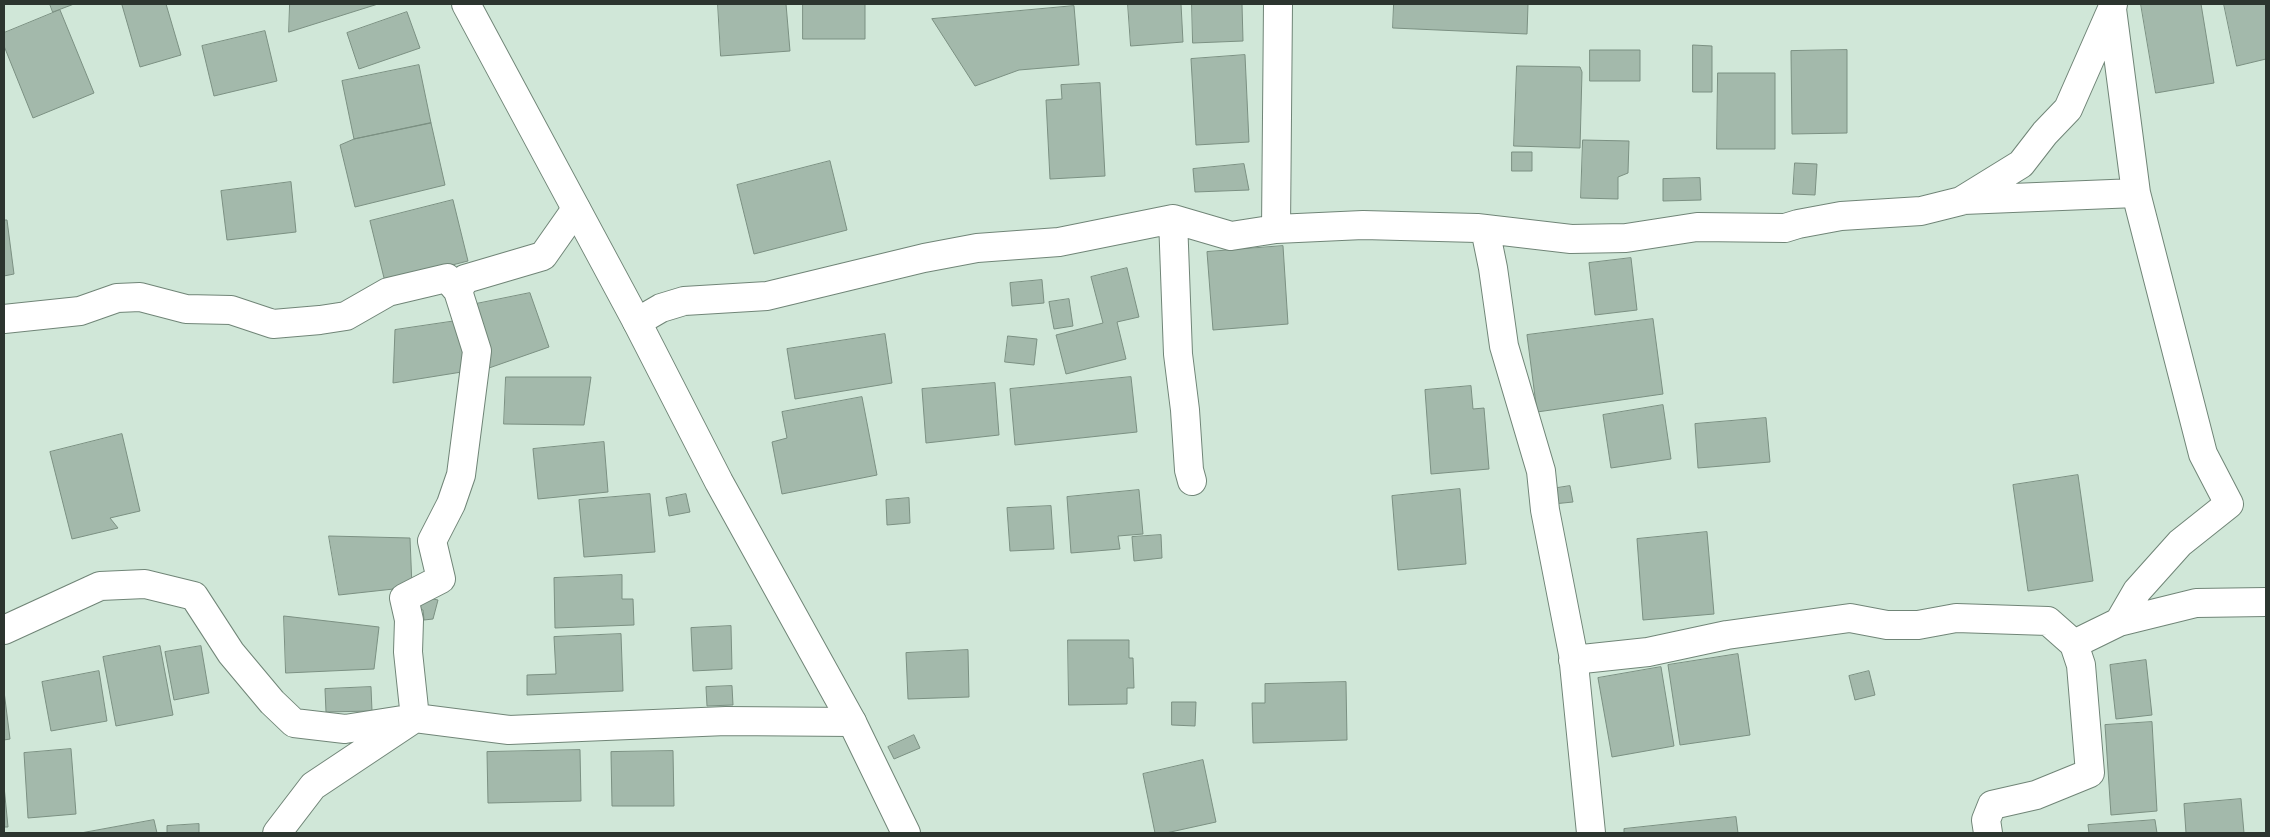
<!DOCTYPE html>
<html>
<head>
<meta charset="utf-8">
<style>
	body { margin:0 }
	#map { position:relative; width:2270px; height:837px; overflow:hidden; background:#d0e7d8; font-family:"Open Sans",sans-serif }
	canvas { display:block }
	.frame { position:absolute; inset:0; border:5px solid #2c352f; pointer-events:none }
</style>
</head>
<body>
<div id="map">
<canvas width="2270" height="837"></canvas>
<div class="frame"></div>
</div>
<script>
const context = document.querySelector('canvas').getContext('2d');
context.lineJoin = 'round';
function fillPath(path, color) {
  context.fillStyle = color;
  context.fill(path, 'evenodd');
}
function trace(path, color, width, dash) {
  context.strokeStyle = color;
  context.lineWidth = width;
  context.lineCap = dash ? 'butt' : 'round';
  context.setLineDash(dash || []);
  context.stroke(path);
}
const building = new Path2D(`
	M 50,4 L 74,4 L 53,12 Z
	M 127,4 L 166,4 L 181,55 L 140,67 L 122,5 Z
	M 290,4 L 378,4 L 289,32 Z
	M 718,4 L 786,4 L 790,51 L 721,56 Z
	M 803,4 L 865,4 L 865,39 L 803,39 Z
	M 1128,4 L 1181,4 L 1183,42 L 1131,46 Z
	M 1192,4 L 1242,4 L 1243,41 L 1193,43 Z
	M 1394,4 L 1528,4 L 1527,34 L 1393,28 Z
	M 2141,4 L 2201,4 L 2214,83 L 2156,93 Z
	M 2224,4 L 2266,4 L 2266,59 L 2237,66 Z
	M 1074,6 L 1079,65 L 1019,70 L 975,86 L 932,19 Z
	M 60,10 L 94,93 L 33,118 L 4,46 L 4,33 Z
	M 407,12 L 420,48 L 359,69 L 347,33 Z
	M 265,31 L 277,81 L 214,96 L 202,46 Z
	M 1693,45 L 1712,46 L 1712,92 L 1693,92 Z
	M 1590,50 L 1640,50 L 1640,81 L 1590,81 Z
	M 1847,50 L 1847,133 L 1792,134 L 1791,51 Z
	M 1245,55 L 1249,142 L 1196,145 L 1191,59 Z
	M 419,65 L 431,123 L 354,139 L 342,81 Z
	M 1517,66 L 1580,67 L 1582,72 L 1580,148 L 1514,146 Z
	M 1718,73 L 1775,73 L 1775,149 L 1717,149 Z
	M 1100,83 L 1105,176 L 1050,179 L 1046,100 L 1062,99 L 1061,85 Z
	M 431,123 L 445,185 L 355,207 L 340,145 L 354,139 Z
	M 1583,140 L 1629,141 L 1628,173 L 1618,177 L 1618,199 L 1581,198 Z
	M 1512,152 L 1532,152 L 1532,171 L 1512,171 Z
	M 830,161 L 847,230 L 754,254 L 737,185 Z
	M 1795,163 L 1817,164 L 1815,195 L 1793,194 Z
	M 1244,164 L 1249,190 L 1195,192 L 1193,169 Z
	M 1700,178 L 1701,200 L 1663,201 L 1663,179 Z
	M 291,182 L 296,232 L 227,240 L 221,191 Z
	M 453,200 L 468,261 L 385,282 L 370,221 Z
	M 4,220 L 7,220 L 14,274 L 4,276 Z
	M 1283,246 L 1288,324 L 1213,330 L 1207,252 Z
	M 1631,258 L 1637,310 L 1595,315 L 1589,263 Z
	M 1127,268 L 1139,317 L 1117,322 L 1126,359 L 1066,374 L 1056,335 L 1103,323 L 1091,277 Z
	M 1042,280 L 1044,303 L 1012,306 L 1010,283 Z
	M 530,293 L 549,347 L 489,368 L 471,305 Z
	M 1069,299 L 1073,326 L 1054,329 L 1049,302 Z
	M 1653,319 L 1663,394 L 1537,412 L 1527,335 Z
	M 463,320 L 468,371 L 393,383 L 395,330 Z
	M 885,334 L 892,383 L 795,399 L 787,349 Z
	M 1008,336 L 1037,339 L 1034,365 L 1005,362 Z
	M 506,377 L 591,377 L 584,425 L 504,424 Z
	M 1131,377 L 1137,432 L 1015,445 L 1010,389 Z
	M 995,383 L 999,435 L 926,443 L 922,389 Z
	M 1471,386 L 1473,409 L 1484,408 L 1489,469 L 1431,474 L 1425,390 Z
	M 862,397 L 877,475 L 782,494 L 772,442 L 787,438 L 782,412 Z
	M 1663,405 L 1671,459 L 1611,468 L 1603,415 Z
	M 1766,418 L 1770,462 L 1698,468 L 1695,424 Z
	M 122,434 L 140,511 L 110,518 L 118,528 L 72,539 L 50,452 Z
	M 604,442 L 608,492 L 538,499 L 533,449 Z
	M 2078,475 L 2093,581 L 2028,591 L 2013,485 Z
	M 1570,486 L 1573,502 L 1553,504 L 1551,489 Z
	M 1460,489 L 1466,564 L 1398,570 L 1392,496 Z
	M 1139,490 L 1143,534 L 1118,536 L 1120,549 L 1071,553 L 1067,497 Z
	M 650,494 L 655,552 L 584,557 L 579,500 Z
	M 686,494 L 690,512 L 669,516 L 666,498 Z
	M 909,498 L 910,523 L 887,525 L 886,500 Z
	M 1051,506 L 1054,549 L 1010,551 L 1007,508 Z
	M 1707,532 L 1714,614 L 1643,620 L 1637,539 Z
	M 1161,535 L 1162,558 L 1134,561 L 1132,537 Z
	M 329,536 L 410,538 L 412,587 L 339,595 Z
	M 622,575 L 622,599 L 633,599 L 634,625 L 555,628 L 554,578 Z
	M 415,595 L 438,600 L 433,619 L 424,620 L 423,610 L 412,607 Z
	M 284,616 L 379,627 L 374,669 L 286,673 Z
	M 731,626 L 732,669 L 693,671 L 691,628 Z
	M 621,634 L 623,691 L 527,695 L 527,675 L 556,674 L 554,637 Z
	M 1068,640 L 1129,640 L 1129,658 L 1133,658 L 1134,688 L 1127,688 L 1127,704 L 1069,705 Z
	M 160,646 L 173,715 L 116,726 L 103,657 Z
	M 201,646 L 209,693 L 174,700 L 165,652 Z
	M 968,650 L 969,697 L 908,699 L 906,653 Z
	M 1738,654 L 1750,735 L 1680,745 L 1668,665 Z
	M 2146,660 L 2152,715 L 2116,719 L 2110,665 Z
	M 1661,667 L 1674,746 L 1612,757 L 1598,678 Z
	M 99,671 L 107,721 L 51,731 L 42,682 Z
	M 1869,671 L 1875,695 L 1855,700 L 1849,676 Z
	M 1346,682 L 1347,740 L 1253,743 L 1252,703 L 1265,703 L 1265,684 Z
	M 732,686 L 733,705 L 707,706 L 706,687 Z
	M 371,687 L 372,711 L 326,712 L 325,689 Z
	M 4,691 L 10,739 L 4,740 Z
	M 1172,702 L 1196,702 L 1195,726 L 1172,725 Z
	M 2152,722 L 2157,811 L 2111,815 L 2105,725 Z
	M 914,735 L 920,748 L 894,759 L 888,747 Z
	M 71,749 L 76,814 L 28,818 L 24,753 Z
	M 580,750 L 581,801 L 488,803 L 487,752 Z
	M 673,751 L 674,806 L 612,806 L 611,752 Z
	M 1203,760 L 1216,822 L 1166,833 L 1155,833 L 1143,774 Z
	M 4,786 L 8,827 L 4,827 Z
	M 2241,799 L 2244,833 L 2186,833 L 2184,804 Z
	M 1736,817 L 1738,833 L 1624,833 L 1624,829 Z
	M 154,820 L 157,833 L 81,833 Z
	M 2155,820 L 2157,833 L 2089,833 L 2088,825 Z
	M 199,824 L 199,833 L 167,833 L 167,826 Z`);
const street = new Path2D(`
	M 2112,9 L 2136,193 L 2203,454 L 2229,504 L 2180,543 L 2137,591 L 2119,622
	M 1963,200 L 2136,193
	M 1173,219 L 1178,354 L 1185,410 L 1189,470 L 1192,481
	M 1276,229 L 1278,4
	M 1485,229 L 1493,268 L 1504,346 L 1541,471 L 1545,510 L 1573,654 L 1591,833
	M 4,319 L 80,311 L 117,298 L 140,297 L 186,309 L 231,310 L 273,324 L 320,320 L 346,316 L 388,292 L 447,278 L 458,291
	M 637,322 L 661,308 L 684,301 L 767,296 L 924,258 L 977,248 L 1059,242 L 1173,219 L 1231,236 L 1276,229 L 1363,225 L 1477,228 L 1571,239 L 1626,238 L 1697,227 L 1785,228 L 1798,224 L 1841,216 L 1921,211 L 1961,201 L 2021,164 L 2045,133 L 2068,109 L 2112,9 L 2113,4
	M 4,630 L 100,586 L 145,584 L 194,596 L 231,653 L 272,702 L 294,723 L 345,729 L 415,718 L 509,730 L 726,721 L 852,722
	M 2074,644 L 2119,622 L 2196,603 L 2266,602
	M 1573,660 L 1648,652 L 1727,635 L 1850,618 L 1887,625 L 1918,625 L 1956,618 L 2048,621 L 2074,644 L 2081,665 L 2090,773 L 2036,795 L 1992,805 L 1986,820 L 1988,833
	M 277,833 L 313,786 L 415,718 L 408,652 L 409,620 L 404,598 L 441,579 L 432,541 L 451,504 L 461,475 L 477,351 L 458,291 L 465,279 L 543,256 L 576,209`);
const secondary = new Path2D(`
	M 466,4 L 637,322 L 719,482 L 852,722 L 906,833`);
fillPath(building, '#a3b9ab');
trace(building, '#7b9082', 1);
trace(street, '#708577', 30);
trace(secondary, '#708577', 30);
trace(street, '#fff', 28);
trace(secondary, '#fff', 28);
</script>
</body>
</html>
